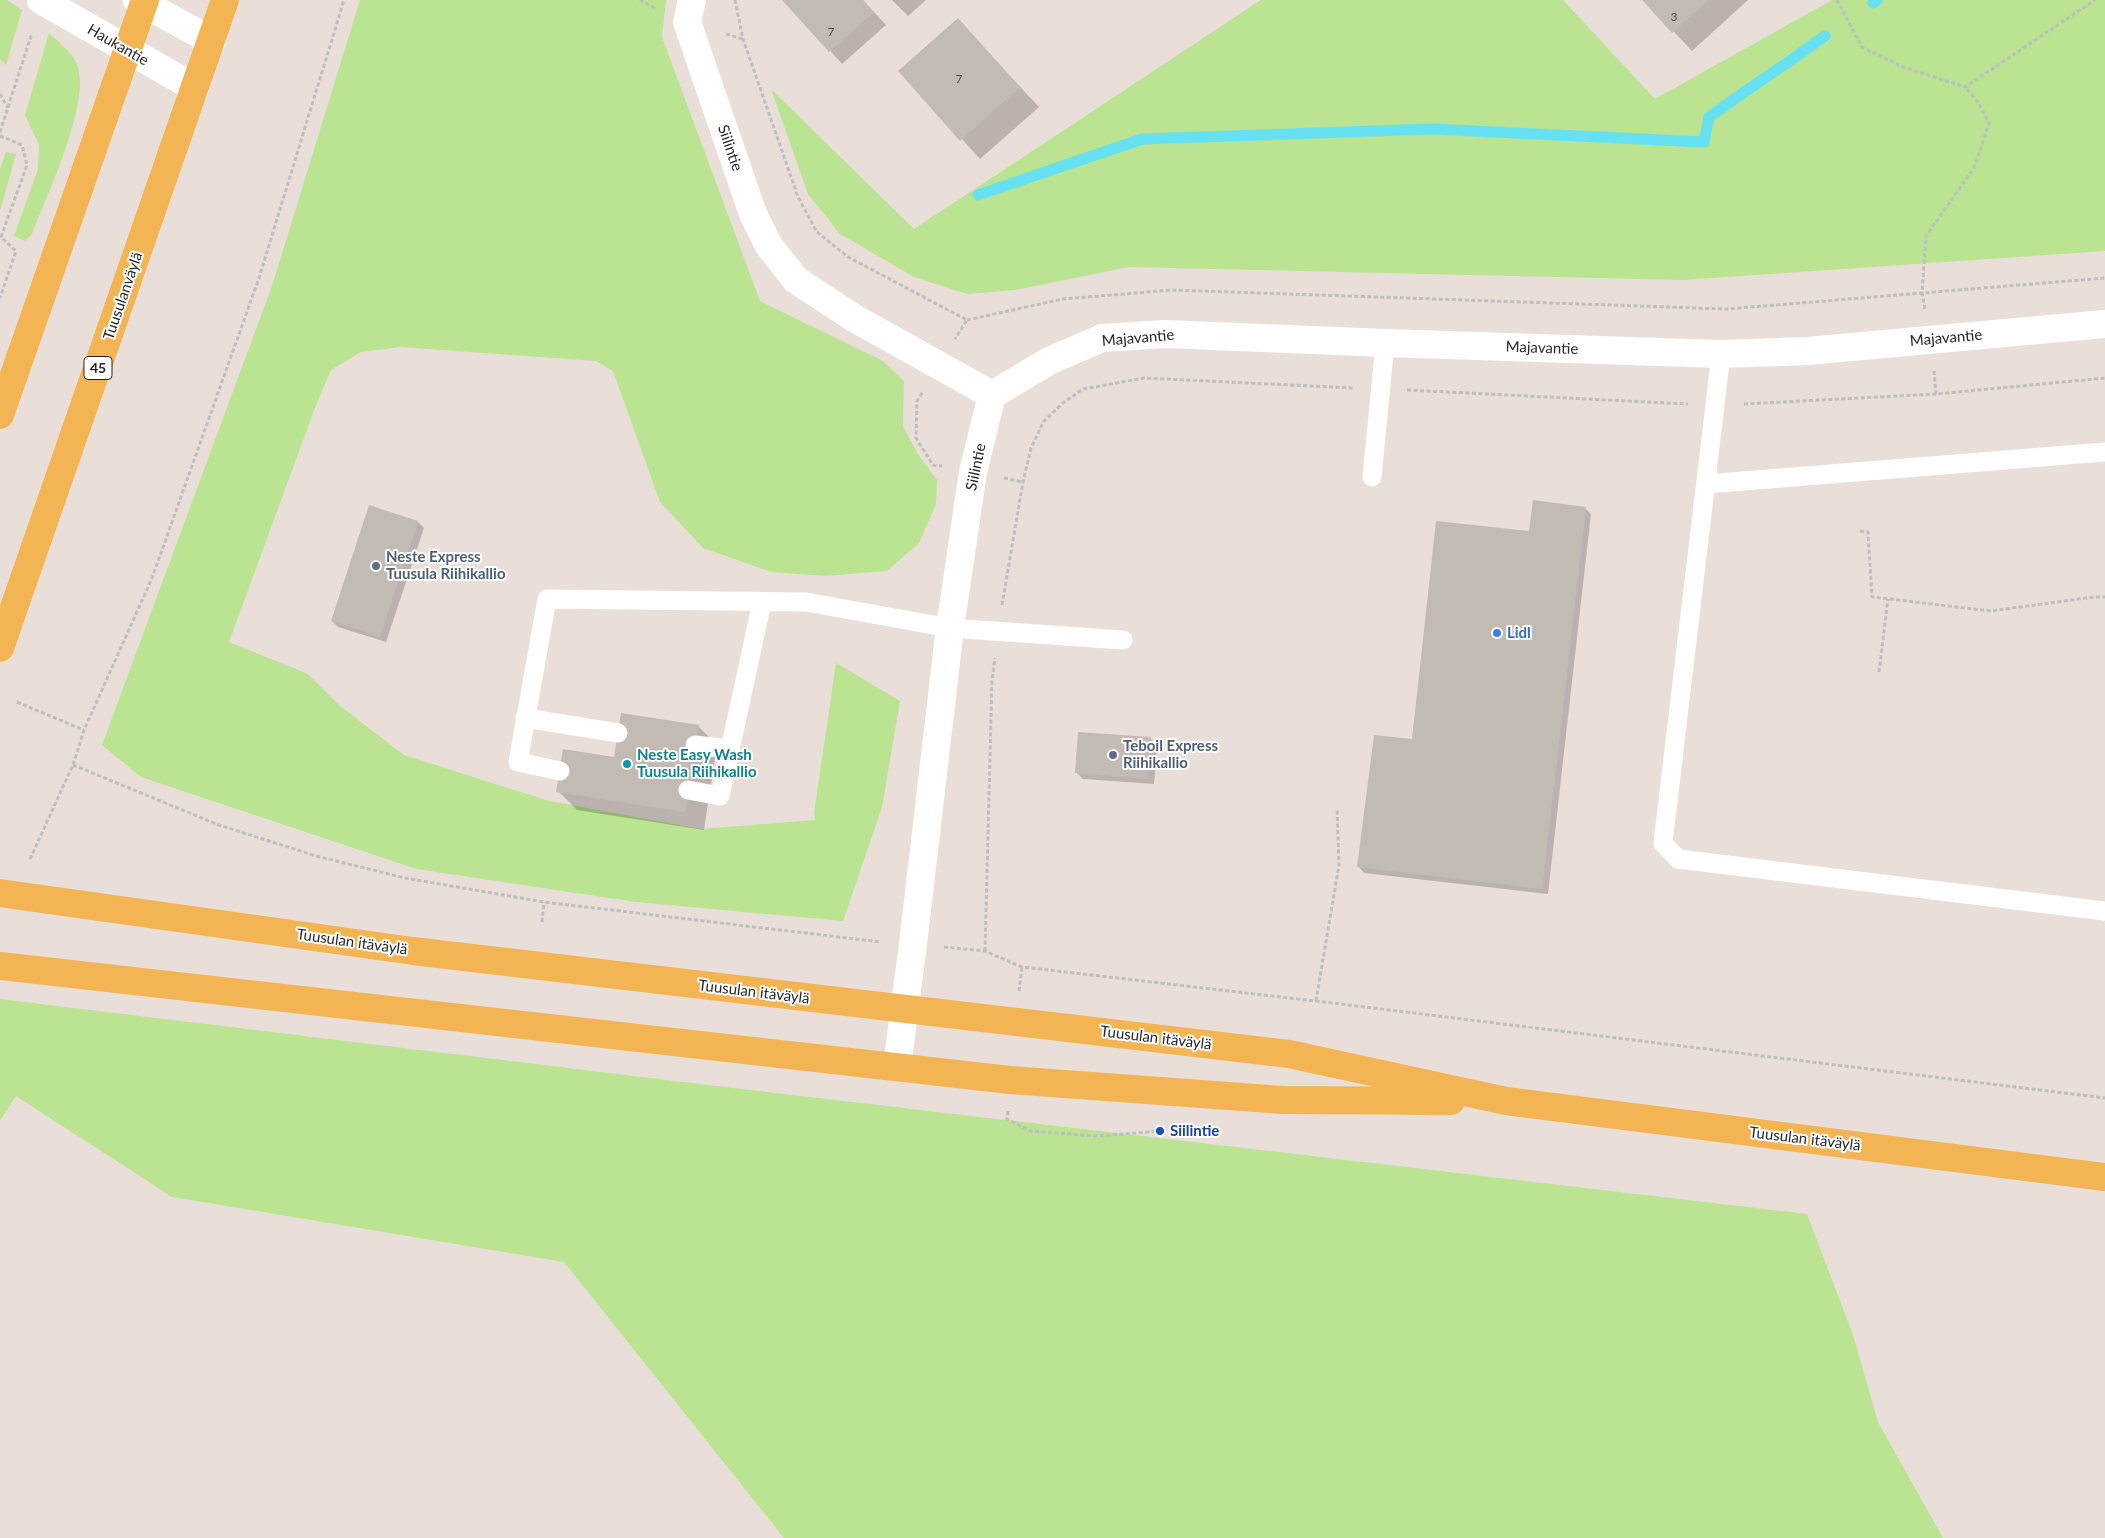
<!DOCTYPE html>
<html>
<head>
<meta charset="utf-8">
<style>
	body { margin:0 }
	canvas { display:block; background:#eadfd8 }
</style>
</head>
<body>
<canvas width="2105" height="1538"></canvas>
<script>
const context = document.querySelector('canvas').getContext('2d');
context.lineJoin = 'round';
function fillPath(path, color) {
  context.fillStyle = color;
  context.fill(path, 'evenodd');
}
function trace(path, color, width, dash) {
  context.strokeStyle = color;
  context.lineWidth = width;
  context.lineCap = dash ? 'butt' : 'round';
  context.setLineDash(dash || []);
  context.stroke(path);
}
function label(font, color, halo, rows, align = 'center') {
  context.font = font + ' Lato,sans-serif';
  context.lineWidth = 4;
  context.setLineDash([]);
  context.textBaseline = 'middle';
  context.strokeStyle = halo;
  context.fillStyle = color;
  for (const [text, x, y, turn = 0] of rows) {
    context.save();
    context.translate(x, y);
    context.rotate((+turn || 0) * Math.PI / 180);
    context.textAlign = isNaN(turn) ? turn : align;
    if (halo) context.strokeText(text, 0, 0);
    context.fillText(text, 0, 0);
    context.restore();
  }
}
const green = new Path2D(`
	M 0,0 L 7,0 L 22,10 L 6,65 L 0,59 Z
	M 360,0 L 666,0 L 662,37 L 760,301 L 883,361 L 904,381 L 903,426 L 917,453 L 937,480 L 936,504 L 919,543 L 887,571 L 825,576 L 771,572 L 703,548 L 660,502 L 613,371 L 596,361 L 400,347 L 361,352 L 331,370 L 316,405 L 229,642 L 308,674 L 340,706 L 404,755 L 549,801 L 701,829 L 815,820 L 814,813 L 836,663 L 900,701 L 882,807 L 843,921 L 636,902 L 416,869 L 141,777 L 102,745 L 272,286 Z
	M 1261,0 L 1563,0 L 1655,99 L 1832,0 L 2105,0 L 2105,251 L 1683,280 L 1129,267 L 1015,290 L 967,294 L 914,277 L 840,234 L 808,194 L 771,89 L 914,229 Z
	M 49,33 C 58,42 72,52 77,65 C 92,101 46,197 32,234 L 25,241 L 14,236 L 38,169 L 39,145 L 25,115 Z
	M 6,152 L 16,154 L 0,211 L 0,169 Z
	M 0,999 L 733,1088 L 1807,1214 L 1853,1335 L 1878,1422 L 1943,1538 L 784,1538 L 564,1262 L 172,1197 L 16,1096 L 0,1121 Z`);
const shadow = new Path2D(`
	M 785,0 L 863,0 L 886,25 L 842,64 Z
	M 892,0 L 926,0 L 908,16 Z
	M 1644,0 L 1748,0 L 1692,51 Z
	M 958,20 L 1039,107 L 980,159 L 900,71 Z
	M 370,507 L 418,522 L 424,528 L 386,642 L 338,627 L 332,621 Z
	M 1585,508 L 1591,514 L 1548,894 L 1364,873 L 1358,866 L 1413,740 L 1531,532 Z
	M 698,726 L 717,745 L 704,830 L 577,810 L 558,791 L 615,758 Z
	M 1151,739 L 1157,745 L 1154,784 L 1083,779 L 1077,773 Z`);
const stream = new Path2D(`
	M 1873,3 L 1877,0
	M 978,195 L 1142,139 L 1432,129 L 1704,142 L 1709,117 L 1825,36`);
const building = new Path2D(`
	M 782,0 L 863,0 L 874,12 L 829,52 Z
	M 1642,0 L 1708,0 L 1672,33 Z
	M 958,18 L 1020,87 L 960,141 L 898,71 Z
	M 1533,500 L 1586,507 L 1542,889 L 1357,867 L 1374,735 L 1412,739 L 1436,521 L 1529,531 Z
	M 369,505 L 418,521 L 380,637 L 331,621 Z
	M 621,713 L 699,725 L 685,812 L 556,792 L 563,749 L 614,757 Z
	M 1078,732 L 1151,737 L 1148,779 L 1075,773 Z`);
const path = new Path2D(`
	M 640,0 L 657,9
	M 735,0 L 743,39 L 798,197 L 817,232 L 848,257 L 967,320 L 955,339
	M 1837,0 L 1862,47 L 1903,67 L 1965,87 L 2095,0
	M 726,34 L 743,39
	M 0,94 L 8,108
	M 0,132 L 32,33
	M 0,136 L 22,145 L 27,165 L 1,237 L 16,251 L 0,298
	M 1925,309 L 1922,293 L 1926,236 L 1974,168 L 1989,123 L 1978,102 L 1965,87
	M 967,320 L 1063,299 L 1172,290 L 1727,309 L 2105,278
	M 1934,371 L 1936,394
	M 1407,390 L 1688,404
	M 922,393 L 917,401 L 916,438 L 933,465 L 942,466
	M 1744,404 L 1936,394 L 2105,378
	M 1004,478 L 1023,482
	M 1860,531 L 1868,532 L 1872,597 L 1991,611 L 2094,597 L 2105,597
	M 1002,605 L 1023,482 L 1031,448 L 1044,421 L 1063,403 L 1083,389 L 1144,378 L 1353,388
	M 1879,672 L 1888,599
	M 17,702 L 84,730
	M 73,765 L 219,825 L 316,856 L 405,878 L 544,902 L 881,942
	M 30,859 L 73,765 L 84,730 L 152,578 L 259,278 L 344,0
	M 542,922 L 544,902
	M 944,947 L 985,951 L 1022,967 L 1316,1001 L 2105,1098
	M 985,951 L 992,679 L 995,658
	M 1019,991 L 1022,967
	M 1316,1001 L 1339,865 L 1337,809
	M 1008,1111 L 1007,1119 L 1030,1131 L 1098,1136 L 1160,1131`);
const lane = new Path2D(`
	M 1721,354 L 1663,843 L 1678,859 L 2105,911
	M 1372,477 L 1385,343
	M 1706,484 L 2105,452
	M 525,718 L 618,733
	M 695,745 L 729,749
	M 560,771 L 518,762 L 547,599 L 806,602 L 950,628 L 1123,640
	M 688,790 L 720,796 L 762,602`);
const street = new Path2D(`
	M 692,0 L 687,22 L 753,214 L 769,246 L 796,280 L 854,318 L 992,395
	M 992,395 L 1049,361 L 1102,338 L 1166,334 L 1385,343 L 1721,354 L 1808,351 L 2105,324
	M 897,1067 L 913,944 L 950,628 L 973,472 L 992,395`);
const secondary = new Path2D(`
	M 41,0 L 195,88
	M 137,0 L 212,41`);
const primary = new Path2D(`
	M 0,415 L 145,0
	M 0,648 L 225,0
	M 0,893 L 413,951 L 1289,1054 L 1506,1101 L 2105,1177
	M 0,966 L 1010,1080 L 1283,1100 L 1451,1101`);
const markers = [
	[376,566,5,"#5c6f8a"],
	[1497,633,5,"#3f7fe0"],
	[1113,755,5,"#5c6f8a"],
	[627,764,5,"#0f9aa8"],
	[1160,1131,5,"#1a4fb4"]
];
const numberNames = [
	["3",1674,17],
	["7",831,32],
	["7",959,79]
];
const shields = [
	[98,368,28]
];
const shieldNames = [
	["45",98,368]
];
const streetNames = [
	["Haukantie",118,45,30],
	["Siilintie",730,148,71],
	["Tuusulanväylä",123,296,-71],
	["Majavantie",1138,338,-5],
	["Majavantie",1946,338,-5],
	["Majavantie",1542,348,2],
	["Siilintie",976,467,-78],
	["Tuusulan itäväylä",352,942,8],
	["Tuusulan itäväylä",754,992,7],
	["Tuusulan itäväylä",1156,1038,7],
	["Tuusulan itäväylä",1805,1139,7]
];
const serviceNames = [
	["Neste Express",386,557],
	["Tuusula Riihikallio",386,574],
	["Teboil Express",1123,746],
	["Riihikallio",1123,763]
];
const shopNames = [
	["Lidl",1507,633]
];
const cultureNames = [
	["Neste Easy Wash",637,755],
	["Tuusula Riihikallio",637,772]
];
const transitNames = [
	["Siilintie",1170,1131]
];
fillPath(green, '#bae392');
fillPath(shadow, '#0003');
trace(stream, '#66e1f1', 11);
fillPath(building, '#c2bbb4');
trace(path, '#bebebe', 3, [4, 2.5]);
trace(lane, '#fff', 19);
trace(street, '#fff', 28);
trace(secondary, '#fff', 28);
trace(primary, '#f3b554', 28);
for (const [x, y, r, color] of markers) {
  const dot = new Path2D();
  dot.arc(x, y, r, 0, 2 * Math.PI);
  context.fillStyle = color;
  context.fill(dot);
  trace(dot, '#fff', 2);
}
label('12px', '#4e4c4a', null, numberNames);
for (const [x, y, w] of shields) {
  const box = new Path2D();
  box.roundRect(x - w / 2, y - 11.5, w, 23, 4);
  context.fillStyle = '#fff';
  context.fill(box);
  trace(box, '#272727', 1);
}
label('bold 14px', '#272727', null, shieldNames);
label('15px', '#272727', '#fff', streetNames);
label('bold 15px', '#4e5e75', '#fff', serviceNames, 'left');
label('bold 15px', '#366cbe', '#fff', shopNames, 'left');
label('bold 15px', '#0d838f', '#fff', cultureNames, 'left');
label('bold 15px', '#164399', '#fff', transitNames, 'left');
</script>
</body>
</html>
